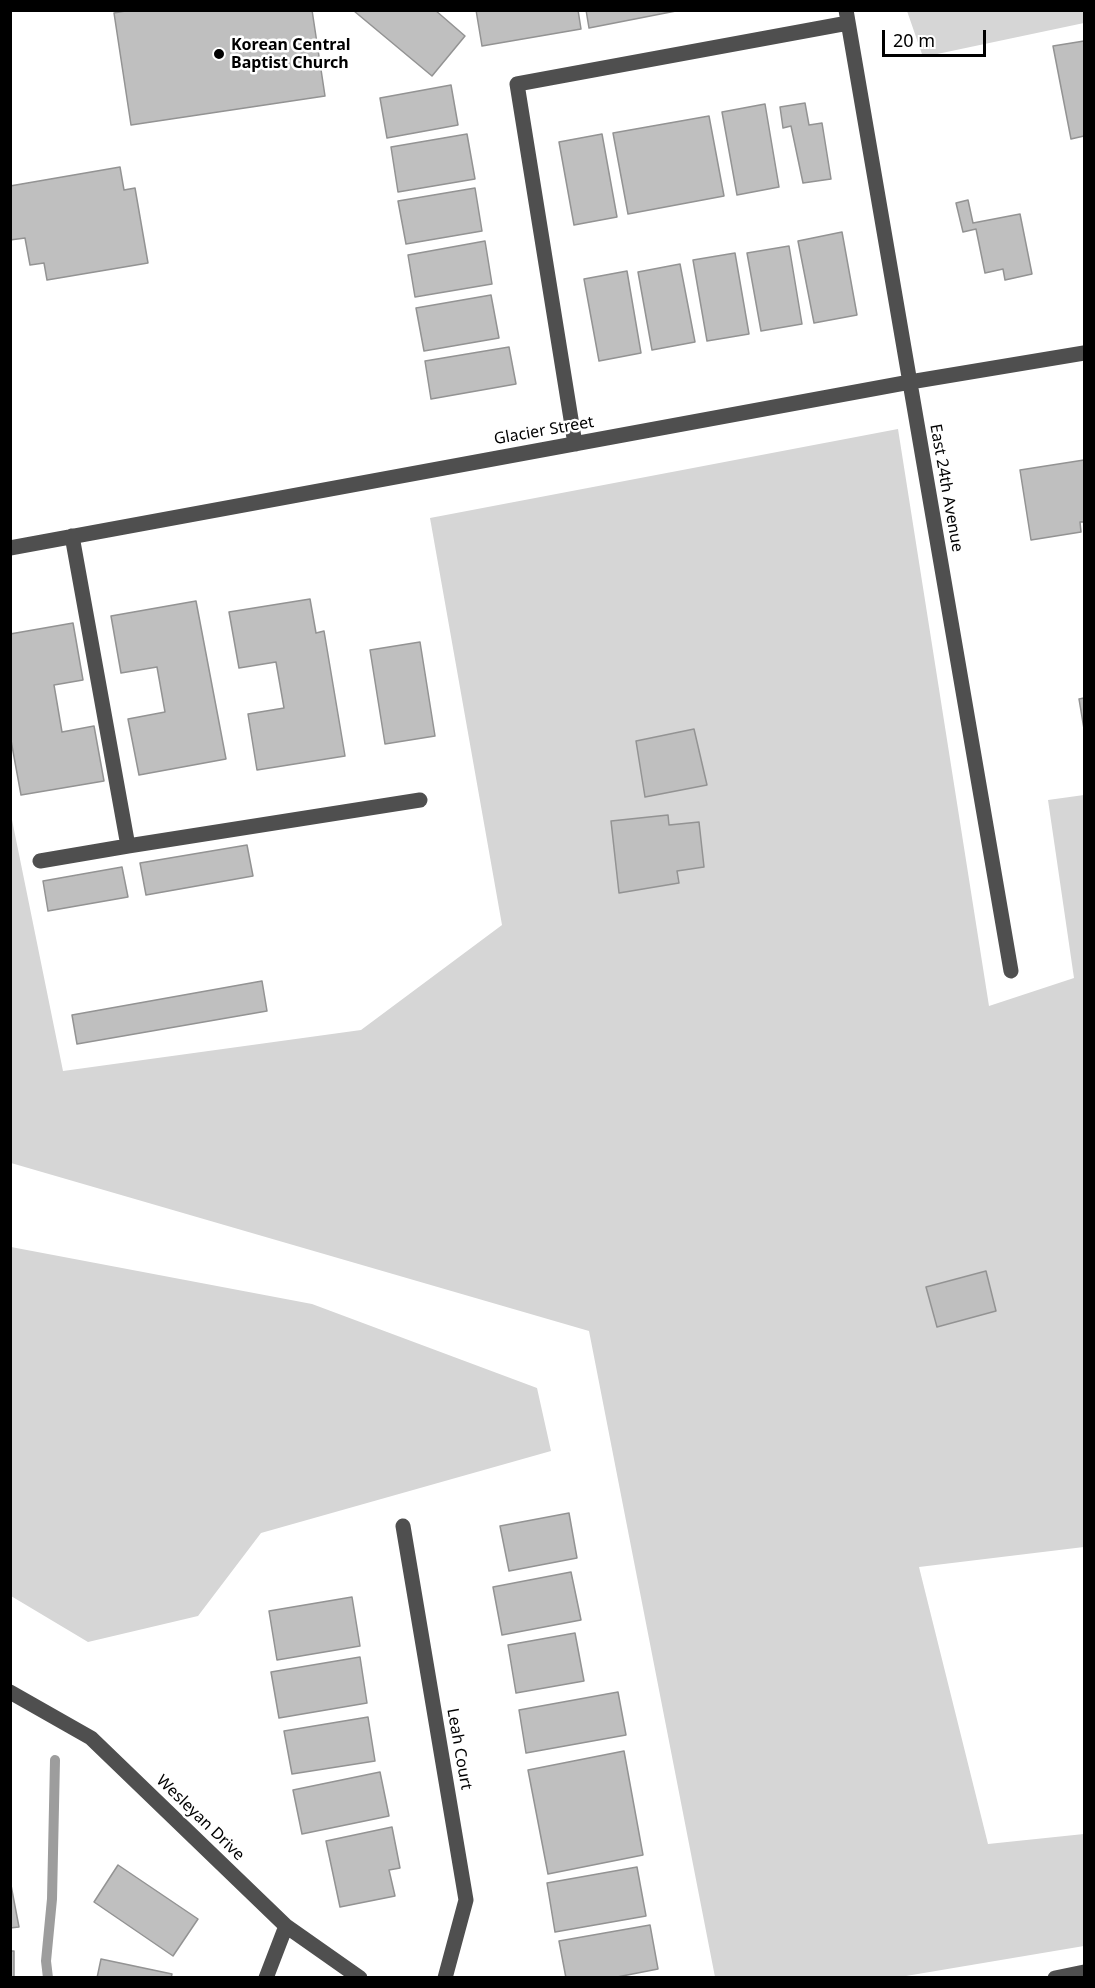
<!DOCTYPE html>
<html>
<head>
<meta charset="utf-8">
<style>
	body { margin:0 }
	#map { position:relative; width:1095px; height:1988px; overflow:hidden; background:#fff; font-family:"Noto Sans",sans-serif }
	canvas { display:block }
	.frame { position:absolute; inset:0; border:12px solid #000; pointer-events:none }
	.scale { position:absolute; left:882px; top:30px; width:104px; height:27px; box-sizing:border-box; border:3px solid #000; border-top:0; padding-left:8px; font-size:18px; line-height:21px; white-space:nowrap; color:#000; -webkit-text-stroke:4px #fff; paint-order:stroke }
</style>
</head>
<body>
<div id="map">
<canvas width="1095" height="1988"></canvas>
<div class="frame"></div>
<div class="scale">20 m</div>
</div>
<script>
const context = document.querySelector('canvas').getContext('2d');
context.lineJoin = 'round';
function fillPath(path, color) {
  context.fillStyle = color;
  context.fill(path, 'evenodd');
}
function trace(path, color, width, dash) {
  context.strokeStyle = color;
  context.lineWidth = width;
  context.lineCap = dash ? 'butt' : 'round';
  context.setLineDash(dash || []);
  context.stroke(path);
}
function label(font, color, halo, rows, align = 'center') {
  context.font = font + ' "Noto Sans",sans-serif';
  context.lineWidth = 5;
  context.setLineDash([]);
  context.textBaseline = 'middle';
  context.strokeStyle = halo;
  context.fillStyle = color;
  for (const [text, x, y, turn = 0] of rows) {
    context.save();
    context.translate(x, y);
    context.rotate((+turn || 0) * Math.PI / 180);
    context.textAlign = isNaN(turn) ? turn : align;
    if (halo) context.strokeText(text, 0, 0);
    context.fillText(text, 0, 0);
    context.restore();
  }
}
const green = new Path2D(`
	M 907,11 L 1084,11 L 1084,23 L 923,57 Z
	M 898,429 L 989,1006 L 1074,978 L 1048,800 L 1084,795 L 1084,1547 L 919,1567 L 988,1844 L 1084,1834 L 1084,1946 L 900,1977 L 715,1977 L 589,1331 L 11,1163 L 10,810 L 63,1071 L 361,1030 L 502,925 L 430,518 Z
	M 11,1247 L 312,1304 L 537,1388 L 551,1451 L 261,1533 L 198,1616 L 88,1642 L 11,1596 Z`);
const stream = new Path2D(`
	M 48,1978 L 46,1961 L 52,1899 L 55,1760`);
const building = new Path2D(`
	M 131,10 L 312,10 L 325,96 L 131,125 L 114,13 Z
	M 435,10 L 465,36 L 432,76 L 354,11 Z
	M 476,10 L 578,10 L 581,29 L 482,46 Z
	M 586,10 L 681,10 L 589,28 Z
	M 1084,41 L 1084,136 L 1071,139 L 1053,46 Z
	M 451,85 L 458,125 L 387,138 L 380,98 Z
	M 805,103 L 809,125 L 822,123 L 831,179 L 803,183 L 791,126 L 783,128 L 780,107 Z
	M 765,104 L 779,187 L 737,195 L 722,112 Z
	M 709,116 L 724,196 L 628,214 L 613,133 Z
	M 467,134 L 475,179 L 398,192 L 391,147 Z
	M 602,134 L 617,217 L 574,225 L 559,142 Z
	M 120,167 L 124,190 L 135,188 L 148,263 L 47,280 L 44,263 L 30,265 L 25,238 L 10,240 L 10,186 Z
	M 475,188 L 482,231 L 406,244 L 398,201 Z
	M 968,200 L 973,223 L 1020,214 L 1032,274 L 1005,280 L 1003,269 L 985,273 L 976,229 L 963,232 L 956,203 Z
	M 842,232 L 857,315 L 814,323 L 798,241 Z
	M 485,241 L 492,284 L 415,297 L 408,255 Z
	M 789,246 L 802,324 L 761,331 L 747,253 Z
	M 735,253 L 749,334 L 707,341 L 693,260 Z
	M 680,264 L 695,342 L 652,350 L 638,272 Z
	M 627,271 L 641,353 L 599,361 L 584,279 Z
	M 491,295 L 499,338 L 424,351 L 416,308 Z
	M 509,347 L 516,384 L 431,399 L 425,361 Z
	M 1084,460 L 1084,522 L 1080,522 L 1081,532 L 1031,540 L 1020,470 Z
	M 310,599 L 316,633 L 324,631 L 345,756 L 257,770 L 248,714 L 284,708 L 276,662 L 239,668 L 229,612 Z
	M 196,601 L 226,759 L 139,775 L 128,719 L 165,712 L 157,667 L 121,673 L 111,616 Z
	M 73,623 L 83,680 L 54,685 L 62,732 L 94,726 L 104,781 L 21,795 L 10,735 L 10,634 Z
	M 420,642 L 435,736 L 385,744 L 370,650 Z
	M 1084,698 L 1084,729 L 1079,699 Z
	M 694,729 L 707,785 L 645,797 L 636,741 Z
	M 668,815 L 669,825 L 699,822 L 704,867 L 677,871 L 679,883 L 619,893 L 611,821 Z
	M 247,845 L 253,876 L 146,895 L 140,863 Z
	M 122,867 L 128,897 L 48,911 L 43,881 Z
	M 262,981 L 267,1011 L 77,1044 L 72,1015 Z
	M 986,1271 L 996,1311 L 937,1327 L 926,1287 Z
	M 569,1513 L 577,1558 L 509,1571 L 500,1526 Z
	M 571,1572 L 581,1620 L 502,1635 L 493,1587 Z
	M 352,1597 L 360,1646 L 277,1660 L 269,1611 Z
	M 575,1633 L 584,1681 L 516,1693 L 508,1645 Z
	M 360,1657 L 367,1703 L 279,1718 L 271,1672 Z
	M 618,1692 L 626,1735 L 526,1753 L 519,1710 Z
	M 368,1717 L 375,1761 L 292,1774 L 284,1731 Z
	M 624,1751 L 643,1855 L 548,1874 L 528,1770 Z
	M 380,1772 L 389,1816 L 302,1834 L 293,1790 Z
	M 392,1827 L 400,1868 L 389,1870 L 395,1896 L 340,1907 L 326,1841 Z
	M 118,1865 L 198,1919 L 173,1956 L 94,1902 Z
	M 637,1867 L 646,1916 L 555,1932 L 547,1883 Z
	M 10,1880 L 19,1927 L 10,1928 Z
	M 650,1925 L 658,1969 L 612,1978 L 566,1978 L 559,1941 Z
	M 10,1951 L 14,1951 L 14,1978 L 10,1978 Z
	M 101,1959 L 172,1974 L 171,1978 L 97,1978 Z`);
const minor = new Path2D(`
	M 846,10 L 1011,971
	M 575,444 L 517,84 L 848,23
	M 72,536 L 128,846 L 420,800
	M 10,548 L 910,382 L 1084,353
	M 40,861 L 128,846
	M 403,1526 L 466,1900 L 445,1978
	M 10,1692 L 91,1738 L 286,1926 L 360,1978
	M 266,1978 L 286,1926
	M 1055,1978 L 1084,1972`);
const markers = [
	[219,54,6,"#000"]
];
const poiNames = [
	["Korean Central",231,45],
	["Baptist Church",231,63]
];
const streetNames = [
	["Glacier Street",544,431,-10],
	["East 24th Avenue",946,488,80],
	["Leah Court",459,1749,80],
	["Wesleyan Drive",200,1818,44]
];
fillPath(green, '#d6d6d6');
trace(stream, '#9d9d9d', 10);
fillPath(building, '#bfbfbf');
trace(building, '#939393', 1.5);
trace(minor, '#4f4f4f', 15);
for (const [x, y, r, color] of markers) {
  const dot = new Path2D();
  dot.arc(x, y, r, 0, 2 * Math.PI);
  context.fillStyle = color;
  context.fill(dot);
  trace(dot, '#fff', 2);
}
label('bold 16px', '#000', '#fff', poiNames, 'left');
label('16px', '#000', '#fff', streetNames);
</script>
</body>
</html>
